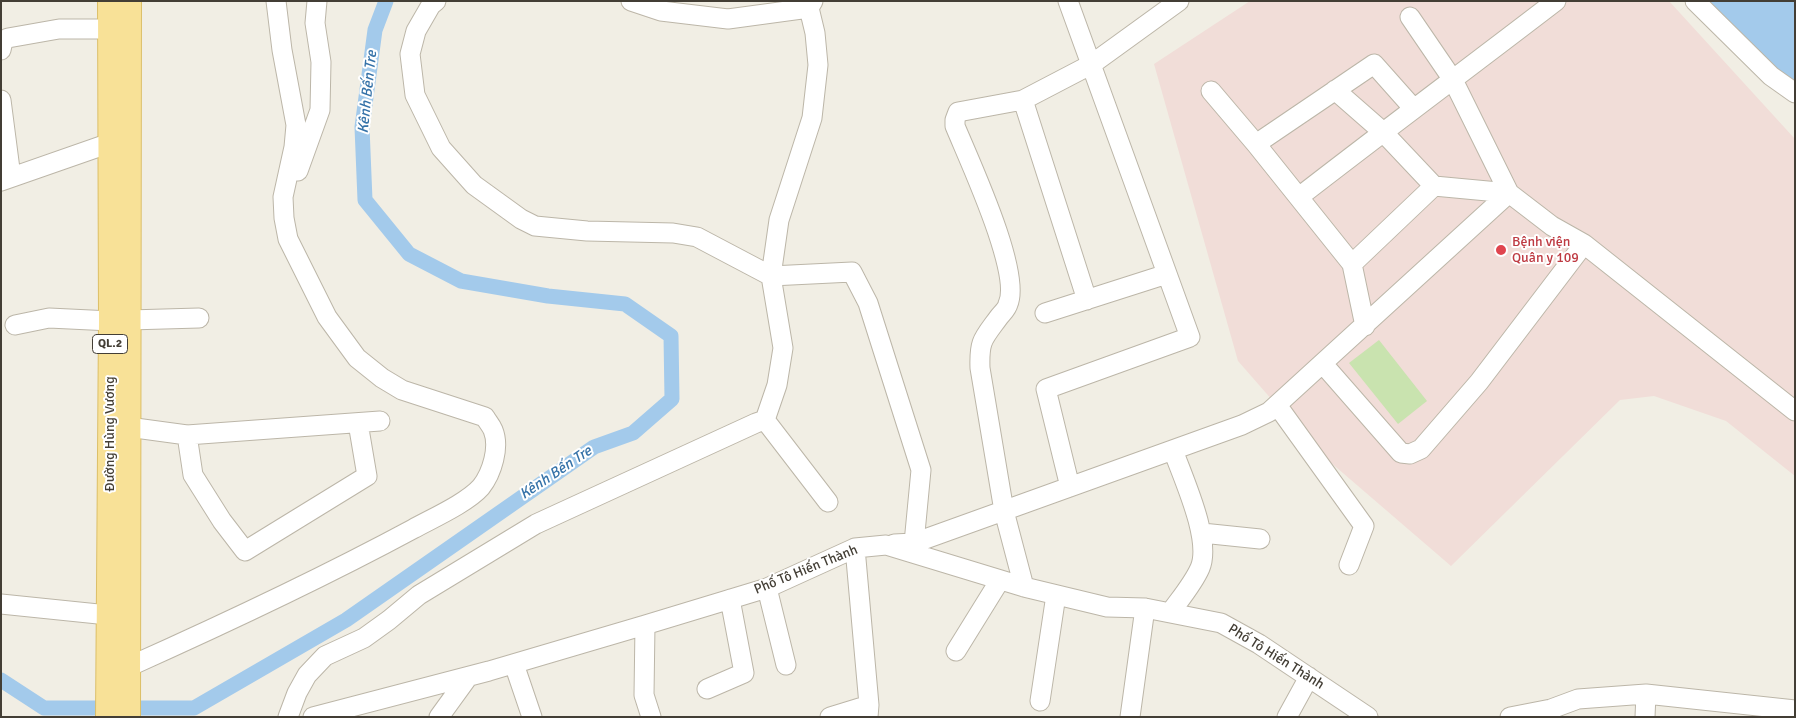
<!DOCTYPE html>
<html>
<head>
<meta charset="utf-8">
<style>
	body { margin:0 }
	#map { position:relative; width:1796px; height:718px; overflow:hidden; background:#f1eee4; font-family:Signika,sans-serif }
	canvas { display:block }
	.frame { position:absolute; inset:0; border:2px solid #433e35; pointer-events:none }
</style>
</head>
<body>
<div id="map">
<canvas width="1796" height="718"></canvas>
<div class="frame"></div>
</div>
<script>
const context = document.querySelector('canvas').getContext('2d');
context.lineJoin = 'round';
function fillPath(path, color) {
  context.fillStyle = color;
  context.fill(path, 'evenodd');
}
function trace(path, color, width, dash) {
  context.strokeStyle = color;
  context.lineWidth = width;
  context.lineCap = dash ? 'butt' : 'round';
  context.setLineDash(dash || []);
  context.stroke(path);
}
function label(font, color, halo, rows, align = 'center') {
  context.font = font + ' Signika,sans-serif';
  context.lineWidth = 4;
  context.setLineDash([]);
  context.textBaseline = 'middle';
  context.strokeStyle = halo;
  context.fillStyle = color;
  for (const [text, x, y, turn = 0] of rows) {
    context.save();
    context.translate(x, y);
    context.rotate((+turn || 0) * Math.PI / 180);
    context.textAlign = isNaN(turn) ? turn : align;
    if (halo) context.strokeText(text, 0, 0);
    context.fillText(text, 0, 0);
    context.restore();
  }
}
const medical = new Path2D(`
	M 1250,1 L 1669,1 L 1795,139 L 1795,476 L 1726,421 L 1654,396 L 1620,400 L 1451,566 L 1315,449 L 1238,361 L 1154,64 Z`);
const green = new Path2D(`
	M 1379,340 L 1427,401 L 1398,424 L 1349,363 Z`);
const water = new Path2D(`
	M 1707,1 L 1795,1 L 1795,86 Z`);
const canal = new Path2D(`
	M 1,680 L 44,708 L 194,708 L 346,620 L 594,447 L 633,433 L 672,399 L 671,336 L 625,304 L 548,296 L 461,281 L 409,254 L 365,200 L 362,127 L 375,30 L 386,1`);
const minor = new Path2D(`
	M 436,1 L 431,5 L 416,31 L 410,54 L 415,95 L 441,148 L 474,185 L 521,219 L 535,226 L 587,231 L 673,233 L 697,237 L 771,276 L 852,272 L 868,303 L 921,470 L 914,543
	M 631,1 L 661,11 L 728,19 L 809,8
	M 1068,1 L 1190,337 L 1046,389 L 1070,487
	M 1695,1 L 1771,76 L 1795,93
	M 1410,17 L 1453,80 L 1509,193
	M 1,50 L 3,41 L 8,38 L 59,29 L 110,29
	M 1335,90 L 1383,132 L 1434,186
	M 1211,91 L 1256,144 L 1352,264 L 1365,326
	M 1,100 L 11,177
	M 1023,100 L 1087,300
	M 1256,144 L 1374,64 L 1414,109
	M 298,171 L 320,110 L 321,62 L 315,23 L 317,1
	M 1,181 L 110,143
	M 1299,197 C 1384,131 1470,67 1556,1
	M 1352,264 L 1434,186 L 1509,193
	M 1045,313 L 1167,274
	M 129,320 L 199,318
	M 15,325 L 49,318 L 111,321
	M 1323,364 L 1401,453 L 1410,454 L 1421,449 L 1479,382 L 1584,244
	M 1277,405 L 1364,526 L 1349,565
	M 765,420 L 777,385 L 783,348 L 771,276 L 779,220 L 812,118 L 818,65 L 815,33 L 809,8 L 813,1
	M 128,427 L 187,435 L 380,421
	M 187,435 L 193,475 L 222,521 L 245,551 L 367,476 L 358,423
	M 1202,533 L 1260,539
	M 894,544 L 914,543 L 1242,425 L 1269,412 L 1509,193 L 1552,226 L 1584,244 L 1795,411
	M 855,548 L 869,705 L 868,717
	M 1024,587 L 1004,511 L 980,368 C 979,340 983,339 999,317 C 1002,313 1007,309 1008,304 C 1022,273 969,160 955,126 L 955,120 L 958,112 L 1023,100 L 1092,64 L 1179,1
	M 767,588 L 786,665
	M 1,604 L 108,615
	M 1170,613 C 1180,599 1193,584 1200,568 C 1212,540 1183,478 1173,450
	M 645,625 L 644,695 L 651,717
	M 956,651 L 1000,580
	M 514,664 L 532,717
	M 128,667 C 224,624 320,579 413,529 C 431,519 467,503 481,487 C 492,473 500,447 493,430 C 491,425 487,421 485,417 L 402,390 L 382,378 L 357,358 L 327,317 L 288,239 L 284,218 L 283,197 L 294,147 L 296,125 L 282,50 L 276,1
	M 707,689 L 744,673 L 730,599
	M 1040,701 L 1056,595
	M 288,717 L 297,693 L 307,675 L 325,656 L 364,638 L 389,620 L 419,595 L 536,524 L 756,423 L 765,420 L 828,502
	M 313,717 L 489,671 L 645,625 L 767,588 L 855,548 L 886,545 L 1024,587 L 1107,607 L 1145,608 L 1221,623 L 1259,644 L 1368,717
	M 439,717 L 468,677
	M 830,717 L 869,705
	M 1130,717 L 1145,608
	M 1287,717 L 1309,677
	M 1510,717 L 1551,709 L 1578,699 L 1646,694 L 1795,710
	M 1645,717 L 1646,694`);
const major = new Path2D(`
	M 108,717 L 111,321 L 110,1
	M 128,717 L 129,1`);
const markers = [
	[1501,250,6,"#e0444e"]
];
const shields = [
	[110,344,35]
];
const shieldNames = [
	["QL.2",110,344]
];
const healthNames = [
	["Bệnh viện",1512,242],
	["Quân y 109",1512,258]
];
const streetNames = [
	["Đường Hùng Vương",110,434,-90],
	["Phố Tô Hiến Thành",806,570,-22],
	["Phố Tô Hiến Thành",1276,657,32]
];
const waterNames = [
	["Kênh Bến Tre",368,92,-84],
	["Kênh Bến Tre",556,473,-34]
];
fillPath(medical, '#f1ddd8');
fillPath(green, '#c9e3af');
fillPath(water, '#a3caeb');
trace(canal, '#a3caeb', 15);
trace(minor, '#bcb6a8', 21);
trace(major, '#dcbf68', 26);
trace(minor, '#fff', 19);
trace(major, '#f8e197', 24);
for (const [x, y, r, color] of markers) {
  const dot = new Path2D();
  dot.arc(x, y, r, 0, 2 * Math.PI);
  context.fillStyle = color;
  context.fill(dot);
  trace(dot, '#fff', 2);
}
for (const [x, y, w] of shields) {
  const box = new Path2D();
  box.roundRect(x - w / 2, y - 9.5, w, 19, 4);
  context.fillStyle = '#fff';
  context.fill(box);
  trace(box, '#433e35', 1);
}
label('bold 12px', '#433e35', null, shieldNames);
label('14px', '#be3a42', '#fff', healthNames, 'left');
label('14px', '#433e35', '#fff', streetNames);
label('italic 15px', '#3572a8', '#fff', waterNames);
</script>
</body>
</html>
